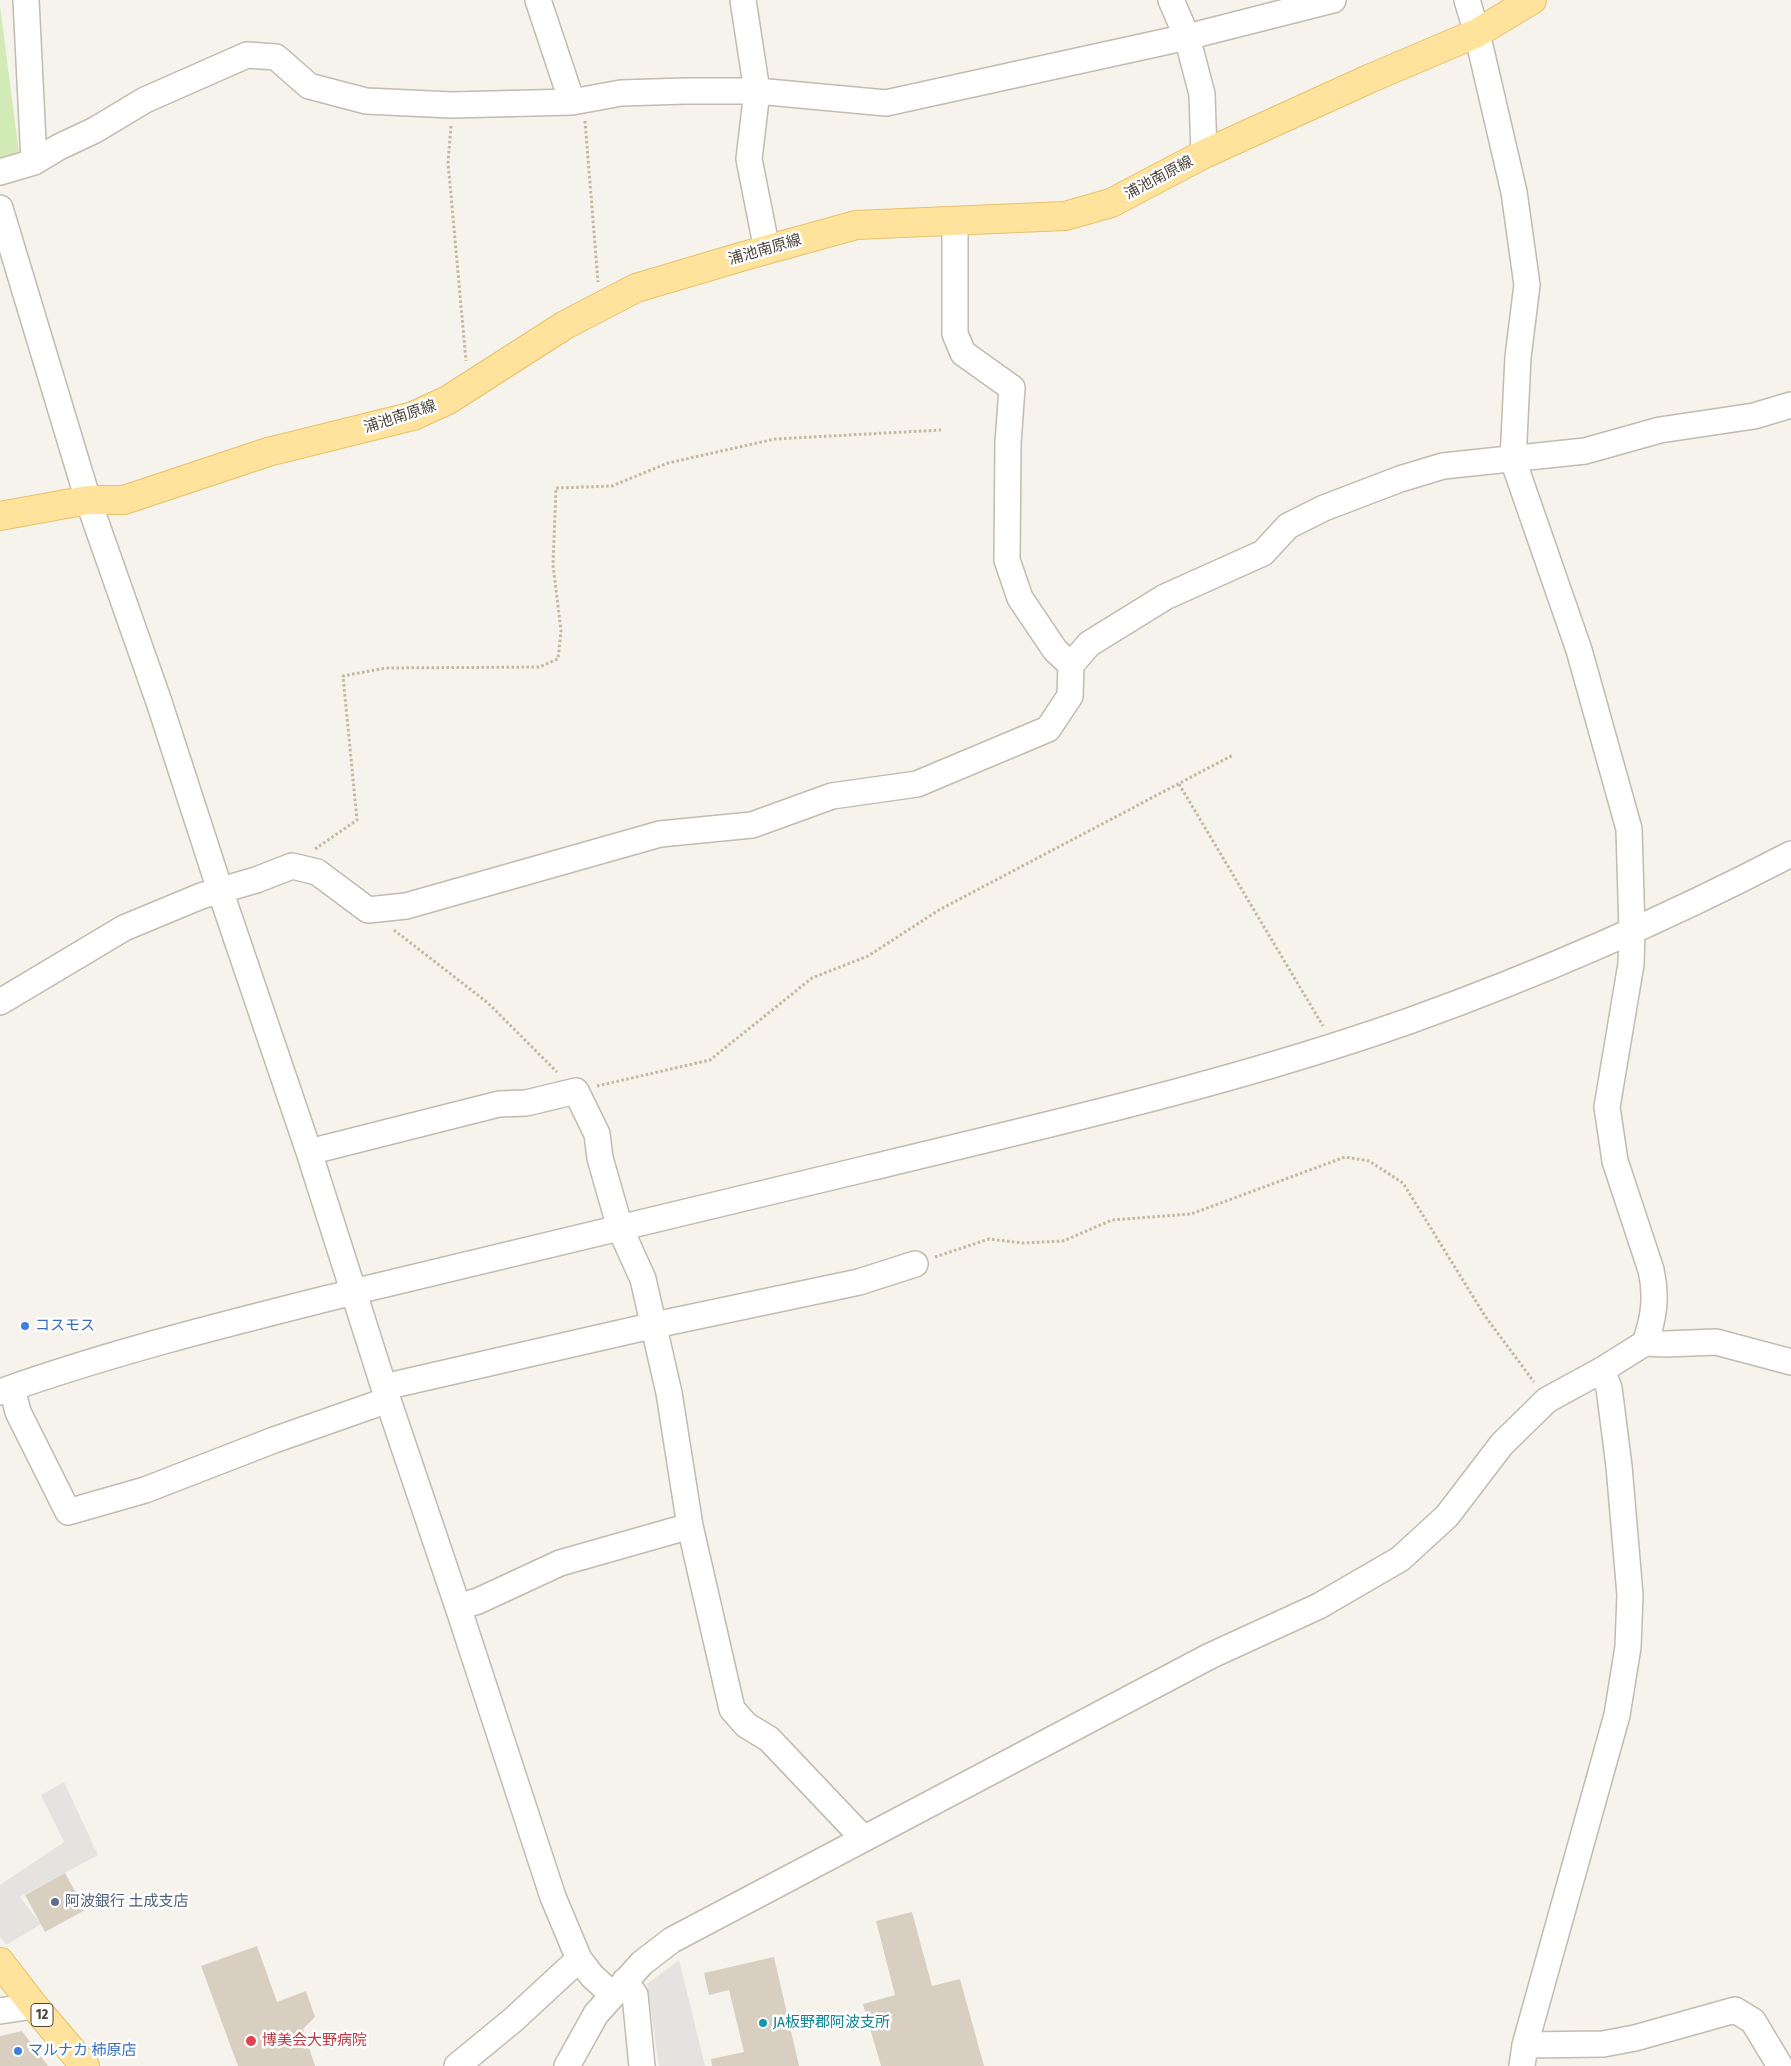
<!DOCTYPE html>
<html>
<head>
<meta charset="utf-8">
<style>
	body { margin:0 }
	canvas { display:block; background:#f6f3ec }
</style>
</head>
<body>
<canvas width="1791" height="2066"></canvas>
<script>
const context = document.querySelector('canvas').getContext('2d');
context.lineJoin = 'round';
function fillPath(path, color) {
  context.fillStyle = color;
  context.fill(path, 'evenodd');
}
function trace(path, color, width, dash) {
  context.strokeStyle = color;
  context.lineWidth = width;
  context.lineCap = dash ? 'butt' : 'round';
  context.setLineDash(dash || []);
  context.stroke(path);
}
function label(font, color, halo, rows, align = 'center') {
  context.font = font + ' "Fira Sans Condensed","Noto Sans JP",sans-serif';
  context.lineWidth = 5;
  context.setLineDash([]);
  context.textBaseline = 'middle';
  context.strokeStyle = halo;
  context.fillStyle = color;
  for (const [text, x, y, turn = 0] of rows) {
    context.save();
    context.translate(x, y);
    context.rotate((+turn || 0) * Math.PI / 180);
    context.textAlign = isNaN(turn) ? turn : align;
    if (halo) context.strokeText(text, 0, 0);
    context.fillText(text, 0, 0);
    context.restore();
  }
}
const green = new Path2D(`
	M 0,6 L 19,153 L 0,162 Z`);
const parking = new Path2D(`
	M 64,1782 L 98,1855 L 20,1897 L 41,1924 L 6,1945 L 0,1937 L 0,1885 L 64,1842 L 41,1795 Z
	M 679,1960 L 705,2066 L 659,2066 L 647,1984 Z`);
const building = new Path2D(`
	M 65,1873 L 85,1910 L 45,1932 L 25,1895 Z
	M 912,1912 L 932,1986 L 960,1979 L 984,2066 L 881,2066 L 863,2004 L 895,1995 L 876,1921 Z
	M 257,1946 L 277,2002 L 306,1991 L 315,2017 L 303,2029 L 315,2066 L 238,2066 L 201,1966 Z
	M 774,1957 L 799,2066 L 712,2066 L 711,2059 L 744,2052 L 729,1990 L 709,1995 L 704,1973 Z
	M 22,2031 L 48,2066 L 0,2066 L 0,2036 Z`);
const path = new Path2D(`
	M 585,121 L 598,282
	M 451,126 L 448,162 L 466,361
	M 1179,784 L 1323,1026
	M 315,849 L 357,820 L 343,676 L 386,668 L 539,667 L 558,659 L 561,631 L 553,565 L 556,488 L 612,486 L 668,463 L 775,439 L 941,430
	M 394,930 L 488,1003 L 557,1072
	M 597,1086 L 710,1060 L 812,978 L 868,956 L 939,910 L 1233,755
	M 935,1257 L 989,1239 L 1023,1243 L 1063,1241 L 1112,1220 L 1191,1214 L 1345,1157 L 1369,1161 L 1403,1183 L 1485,1316 L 1534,1382`);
const minor = new Path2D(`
	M 26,0 L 34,162
	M 538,0 L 572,102
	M 743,0 L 757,91 L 749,159 L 767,250
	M 1171,0 L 1187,37 L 1202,94 L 1204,154
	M 1467,0 L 1477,33 L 1514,192 L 1527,285 L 1518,357 L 1513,460 L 1579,650 L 1629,829 L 1632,931 L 1631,964 L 1607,1107 L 1615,1161 L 1651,1270 C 1657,1296 1654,1318 1645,1343
	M 0,172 L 34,162 L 59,147 L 95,130 L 145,100 L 247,55 L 276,57 L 309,86 L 366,101 L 452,105 L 572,102 L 621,93 L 685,91 L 757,91 L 886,103 L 1187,37 L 1333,0
	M 0,208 L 88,500 L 159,702 L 220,890 L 309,1152 L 388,1400 L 458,1607 L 553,1897 L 579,1959 L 592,1976 L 613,1995
	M 955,222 L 955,334 L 963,353 L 1012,388 L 1008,443 L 1007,560 L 1020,598 L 1055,650 L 1071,665
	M 0,1002 L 124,928 L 201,896 L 256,880 L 292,866 L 317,872 L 368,910 L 406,906 L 660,834 L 752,825 L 832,796 L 917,784 L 1048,729 L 1070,696 L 1071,665 L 1089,644 L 1165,597 L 1263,553 L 1288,526 L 1324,508 L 1400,479 L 1443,466 L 1585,451 L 1660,430 L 1754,416 L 1791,405
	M 309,1152 L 499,1104 L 526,1103 L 576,1091 L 597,1134 L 600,1158 L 620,1228 L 643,1279 L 669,1393 L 690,1526 L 732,1709 L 746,1725 L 769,1739 L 863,1838
	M 384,1387 L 655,1325 L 859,1282 L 915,1264
	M 12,1388 L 18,1412 L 68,1512 L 145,1490 L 274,1440 L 388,1400
	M 0,1392 C 115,1351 234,1322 353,1292 C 525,1251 697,1210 869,1168 C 1050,1124 1233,1083 1409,1021 C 1540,974 1668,918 1791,854
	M 458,1607 L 478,1601 L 560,1563 L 690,1526
	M 625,1981 L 635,1995 L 642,2066
	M 0,2011 L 34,2006
	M 1525,2045 L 1603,2044 L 1635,2038 L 1735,2010 L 1753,2021 L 1780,2066
	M 457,2066 L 513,2020 L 579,1959
	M 567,2066 L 596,2014 L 642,1963 L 672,1940 L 1210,1656 L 1319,1606 L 1400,1559 L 1447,1516 L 1502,1444 L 1547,1400 L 1602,1370 L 1645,1343 L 1666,1344 L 1716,1342 L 1791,1362
	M 1522,2066 L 1525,2045 L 1617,1715 L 1628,1647 L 1630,1595 L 1619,1466 L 1609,1388 L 1602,1370`);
const major = new Path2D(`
	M 0,516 L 88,500 L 124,500 L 268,452 L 413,416 L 448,400 L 565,325 L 636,288 L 744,256 L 856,225 L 1065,216 L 1111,203 L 1204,154 L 1371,78 L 1477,33 L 1532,0
	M 0,1962 L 34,2006 L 85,2066`);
const markers = [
	[25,1326,5,"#3f7fe0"],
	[55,1902,5,"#5c6f8a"],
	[763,2023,5,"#0f9aa8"],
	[251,2041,6,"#e0444e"],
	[18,2051,5,"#3f7fe0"]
];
const shields = [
	[42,2015,22]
];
const shieldNames = [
	["12",42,2015]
];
const streetNames = [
	["浦池南原線",1159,178,-28],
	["浦池南原線",765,250,-16],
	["浦池南原線",400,417,-18]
];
const shopNames = [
	["コスモス",35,1326],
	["マルナカ 柿原店",28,2051]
];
const serviceNames = [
	["阿波銀行 土成支店",65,1902]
];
const cultureNames = [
	["JA板野郡阿波支所",773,2023]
];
const healthNames = [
	["博美会大野病院",262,2041]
];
fillPath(green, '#d2eab5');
fillPath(parking, '#e5e3e0');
fillPath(building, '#d8cfc1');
trace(minor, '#c2bbae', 28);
trace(major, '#e6c16a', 30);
trace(path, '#c4b79f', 3, [2.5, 2.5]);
trace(minor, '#fff', 25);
trace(major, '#ffe39c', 28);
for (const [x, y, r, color] of markers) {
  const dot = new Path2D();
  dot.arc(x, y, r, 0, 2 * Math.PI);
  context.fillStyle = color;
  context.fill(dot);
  trace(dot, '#fff', 2);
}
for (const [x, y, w] of shields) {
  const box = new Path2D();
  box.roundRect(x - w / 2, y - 11.5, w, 23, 4);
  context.fillStyle = '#fff';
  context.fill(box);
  trace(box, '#4b4439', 1);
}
label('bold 14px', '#4b4439', null, shieldNames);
label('15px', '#4b4439', '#fff', streetNames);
label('15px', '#366cbe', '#fff', shopNames, 'left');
label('15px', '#4e5e75', '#fff', serviceNames, 'left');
label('15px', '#0d838f', '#fff', cultureNames, 'left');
label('15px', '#be3a42', '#fff', healthNames, 'left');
</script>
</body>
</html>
